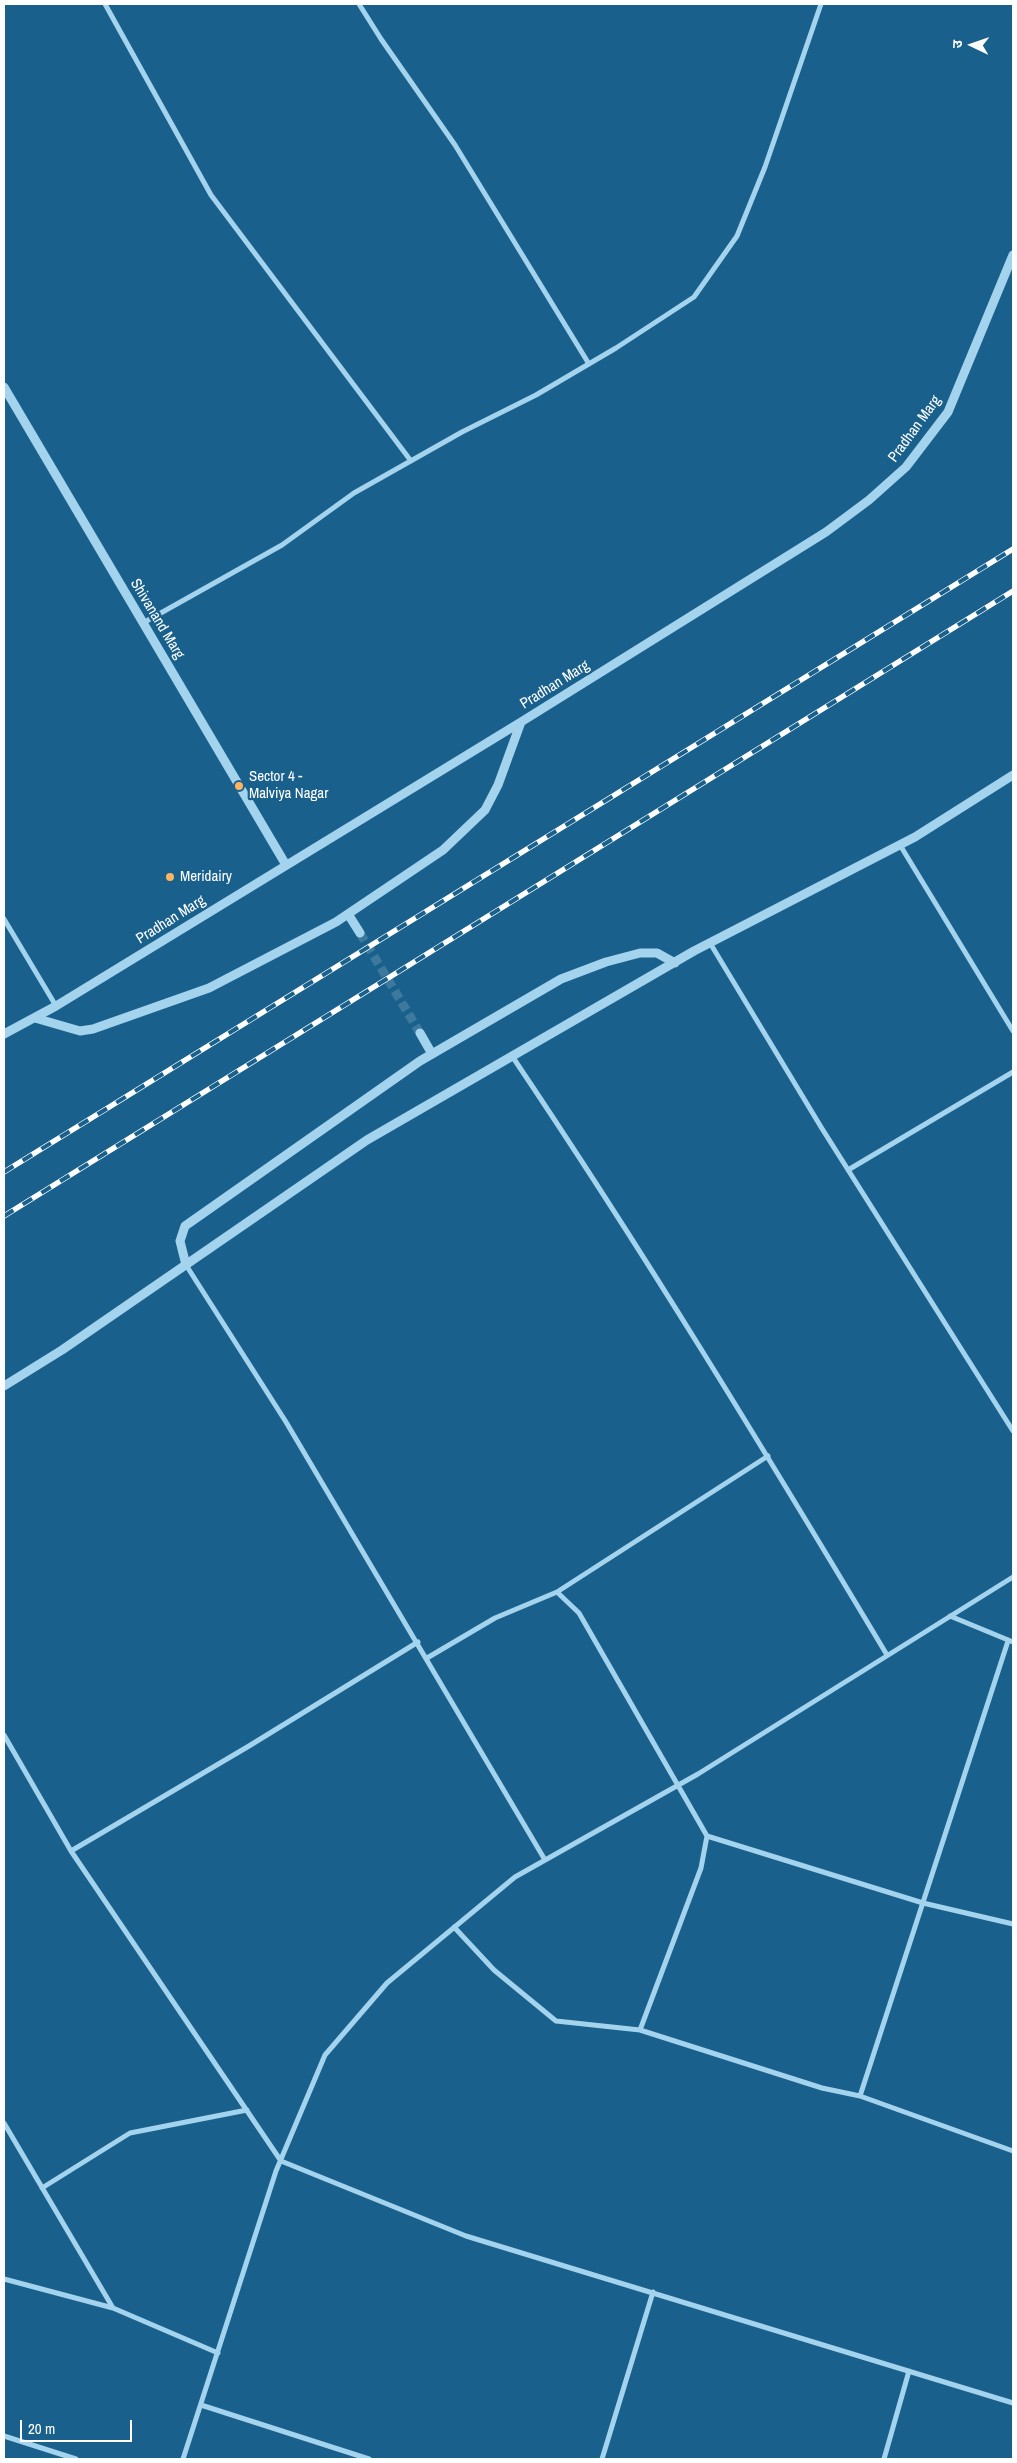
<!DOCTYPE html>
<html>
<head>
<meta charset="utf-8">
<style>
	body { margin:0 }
	#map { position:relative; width:1017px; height:2463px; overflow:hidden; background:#19618c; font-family:"Archivo Narrow","Noto Sans Devanagari",sans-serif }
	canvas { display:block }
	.frame { position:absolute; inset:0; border:5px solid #fff; pointer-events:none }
	.north { position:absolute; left:947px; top:20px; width:50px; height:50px; -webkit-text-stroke:4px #19618c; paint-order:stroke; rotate:273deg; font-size:14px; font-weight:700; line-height:20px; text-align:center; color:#fff }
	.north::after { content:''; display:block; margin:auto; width:18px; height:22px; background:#fff; clip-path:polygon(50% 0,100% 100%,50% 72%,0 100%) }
	.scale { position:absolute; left:20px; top:2420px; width:112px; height:22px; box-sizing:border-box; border:2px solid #fff; border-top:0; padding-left:6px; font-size:15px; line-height:18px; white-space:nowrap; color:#fff; -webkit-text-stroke:4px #19618c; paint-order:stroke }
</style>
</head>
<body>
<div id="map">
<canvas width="1017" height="2463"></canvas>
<div class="frame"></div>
<div class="north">उ</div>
<div class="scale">20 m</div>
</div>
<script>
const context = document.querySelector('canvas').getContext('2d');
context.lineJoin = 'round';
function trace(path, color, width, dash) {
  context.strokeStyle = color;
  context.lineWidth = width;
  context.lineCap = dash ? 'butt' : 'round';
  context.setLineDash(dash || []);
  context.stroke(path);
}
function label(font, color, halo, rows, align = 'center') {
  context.font = font + ' "Archivo Narrow",sans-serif';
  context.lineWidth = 4.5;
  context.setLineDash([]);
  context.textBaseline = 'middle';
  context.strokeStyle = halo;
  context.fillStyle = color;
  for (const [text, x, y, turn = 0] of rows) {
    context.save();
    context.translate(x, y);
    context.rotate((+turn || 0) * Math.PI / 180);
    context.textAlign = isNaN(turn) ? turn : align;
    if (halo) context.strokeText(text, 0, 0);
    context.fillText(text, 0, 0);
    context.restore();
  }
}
const tertiaryTunnel = new Path2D(`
	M 360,933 L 420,1033`);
const minor = new Path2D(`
	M 105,4 L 211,195 L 411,461
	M 359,4 L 381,39 L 455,145 L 589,364
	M 143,623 L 282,545 L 354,493 L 462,432 L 536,395 L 616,348 L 694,297 L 737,236 L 765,167 L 821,4
	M 900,845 L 1013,1031
	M 4,919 L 56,1006
	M 710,943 L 821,1127 L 1013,1431
	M 512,1056 C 644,1252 766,1453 887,1655
	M 848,1170 L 1013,1072
	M 186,1265 L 286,1422 L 545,1860
	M 557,1592 L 768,1456
	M 950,1616 L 1013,1642
	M 427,1658 L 495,1618 L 557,1592 L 579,1613 L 707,1836 L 701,1868 L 640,2030
	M 4,1735 L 71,1851 L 281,2161 L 466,2236 L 1013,2403
	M 707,1836 L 923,1903 L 1013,1924
	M 71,1851 L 249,1746 L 418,1642
	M 454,1927 L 494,1970 L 556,2021 L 640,2030 L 822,2088 L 860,2096 L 1013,2151
	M 860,2096 L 1008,1641
	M 4,2123 L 113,2308
	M 42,2188 L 130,2133 L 247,2110
	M 4,2279 L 113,2308 L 218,2353
	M 201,2405 L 369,2459
	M 4,2436 L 76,2459
	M 183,2459 L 276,2171 L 325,2055 L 387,1983 L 515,1877 L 698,1774 L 1013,1577
	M 602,2459 L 653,2292
	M 884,2459 L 909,2371`);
const tertiary = new Path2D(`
	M 4,387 L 286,865
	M 348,914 L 360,933
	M 35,1018 L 80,1031 L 93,1029 L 209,988 L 336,922 L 443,850 L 485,810 L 498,785 L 521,722
	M 420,1033 L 432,1054
	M 4,1034 L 56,1006 L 521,722 L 826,532 L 869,500 L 906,467 L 948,412 L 1013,255
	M 186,1265 L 180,1241 L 185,1226 L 420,1061 L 561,979 L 606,962 L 640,953 L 657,953 L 675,963
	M 4,1386 L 62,1350 L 367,1140 L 694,951 L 915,837 L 1013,775`);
const rail = new Path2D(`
	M 4,1172 L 1013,549
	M 4,1216 L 1013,591`);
const markers = [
	[239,786,5,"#ffb461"],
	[170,877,5,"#ffb461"]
];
const streetNames = [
	["Pradhan Marg",915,429,-54],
	["Shivanand Marg",157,619,59],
	["Pradhan Marg",555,685,-32],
	["Pradhan Marg",171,920,-32]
];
const poiNames = [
	["Sector 4 -",249,777],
	["Malviya Nagar",249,794],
	["Meridairy",180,877]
];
trace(tertiaryTunnel, '#3c799d', 9, [9, 4.5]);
trace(minor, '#a4d3ee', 5);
trace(tertiary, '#a4d3ee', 9);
trace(rail, '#fff', 5.5);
trace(rail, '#19618c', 4, [11]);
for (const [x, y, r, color] of markers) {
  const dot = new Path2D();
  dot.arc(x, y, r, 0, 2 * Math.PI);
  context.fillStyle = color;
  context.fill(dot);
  trace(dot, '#19618c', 2);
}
label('15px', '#fff', '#19618c', streetNames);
label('15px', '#fff', '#19618c', poiNames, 'left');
</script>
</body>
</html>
